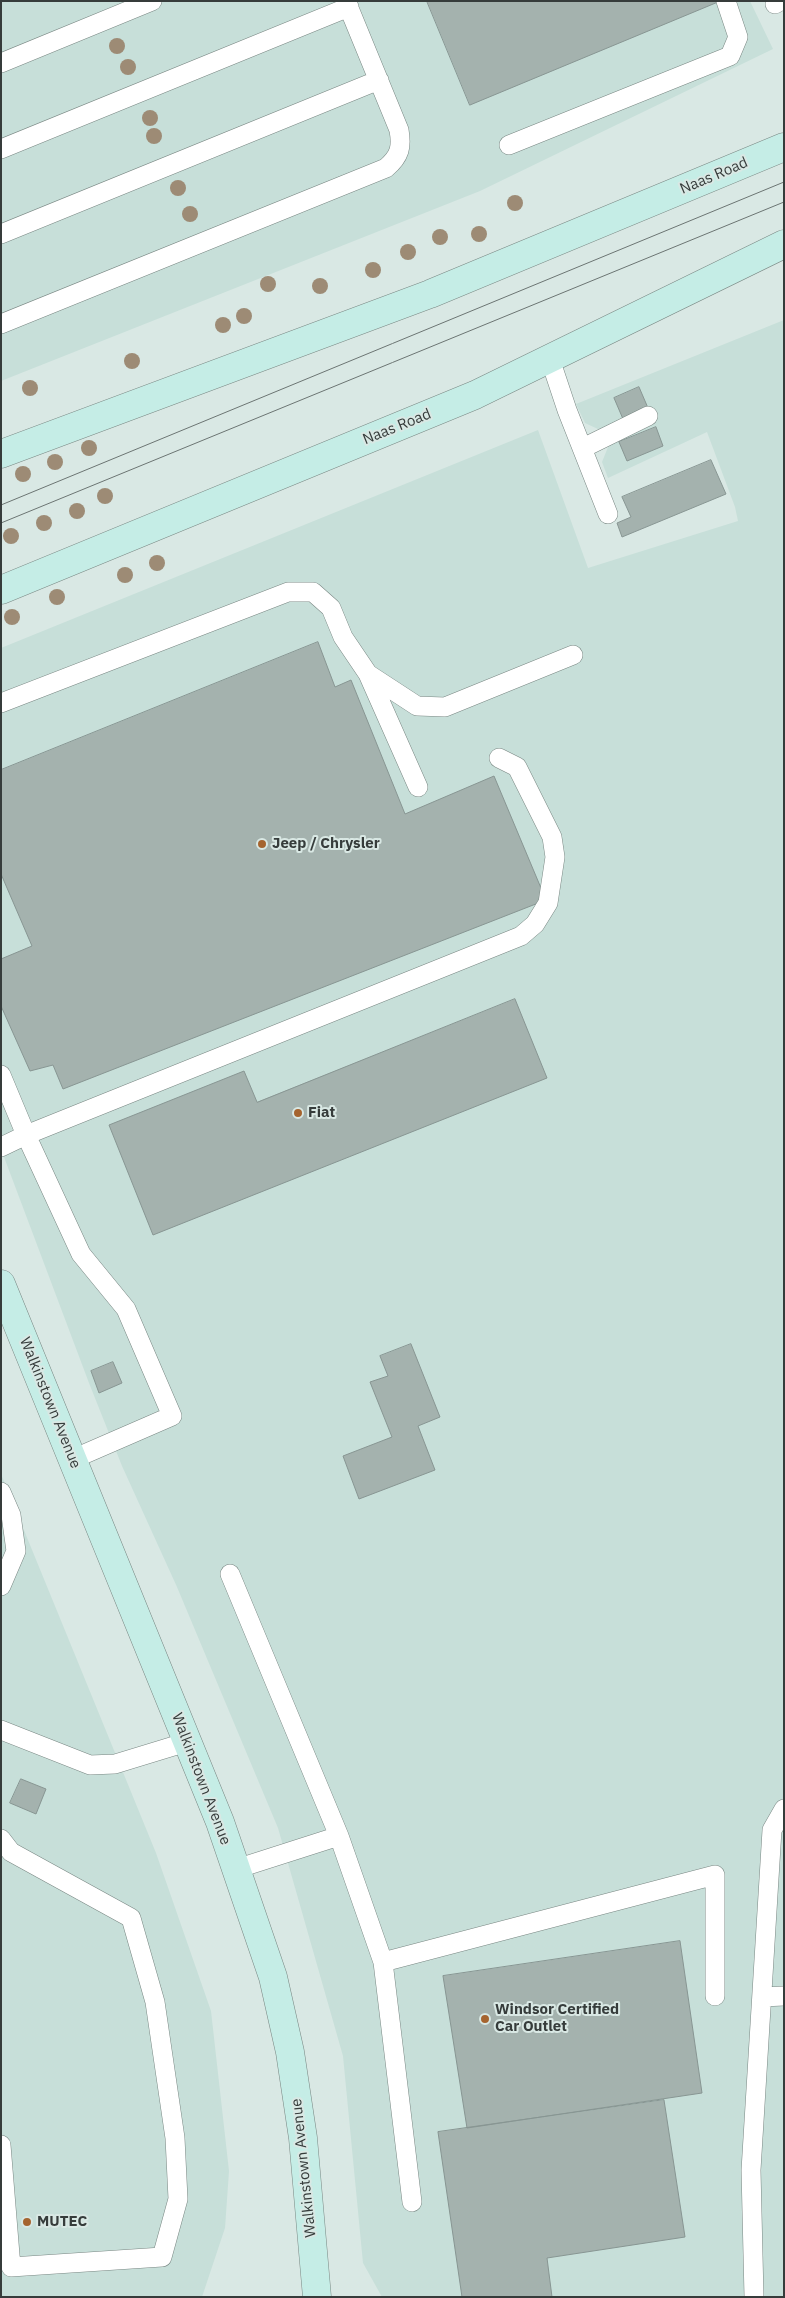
<!DOCTYPE html>
<html>
<head>
<meta charset="utf-8">
<style>
	body { margin:0 }
	#map { position:relative; width:785px; height:2298px; overflow:hidden; background:#d9e8e4; font-family:"IBM Plex Sans",sans-serif }
	canvas { display:block }
	.frame { position:absolute; inset:0; border:2px solid #363c3b; pointer-events:none }
</style>
</head>
<body>
<div id="map">
<canvas width="785" height="2298"></canvas>
<div class="frame"></div>
</div>
<script>
const context = document.querySelector('canvas').getContext('2d');
context.lineJoin = 'round';
function fillPath(path, color) {
  context.fillStyle = color;
  context.fill(path, 'evenodd');
}
function trace(path, color, width, dash) {
  context.strokeStyle = color;
  context.lineWidth = width;
  context.lineCap = dash ? 'butt' : 'round';
  context.setLineDash(dash || []);
  context.stroke(path);
}
function label(font, color, halo, rows, align = 'center') {
  context.font = font + ' "IBM Plex Sans",sans-serif';
  context.lineWidth = 4;
  context.setLineDash([]);
  context.textBaseline = 'middle';
  context.strokeStyle = halo;
  context.fillStyle = color;
  for (const [text, x, y, turn = 0] of rows) {
    context.save();
    context.translate(x, y);
    context.rotate((+turn || 0) * Math.PI / 180);
    context.textAlign = isNaN(turn) ? turn : align;
    if (halo) context.strokeText(text, 0, 0);
    context.fillText(text, 0, 0);
    context.restore();
  }
}
const built = new Path2D(`
	M 1,1 L 750,1 L 773,49 L 480,191 L 1,381 Z
	M 784,320 L 784,2297 L 382,2297 L 363,2263 L 343,2056 L 278,1828 L 177,1587 L 122,1466 L 89,1383 L 1,1149 L 1,648 L 538,430 L 588,568 L 738,521 L 735,507 L 707,432 L 608,478 L 602,462 L 608,447 L 598,429 L 585,423 L 576,404 Z
	M 1,1474 L 156,1853 L 211,2011 L 229,2171 L 225,2228 L 202,2297 L 1,2297 Z`);
const building = new Path2D(`
	M 427,1 L 717,1 L 718,2 L 470,105 Z
	M 639,387 L 648,408 L 623,419 L 614,398 Z
	M 656,427 L 663,446 L 627,461 L 619,442 Z
	M 711,460 L 726,494 L 622,537 L 617,523 L 631,517 L 622,497 Z
	M 318,642 L 335,687 L 351,680 L 405,814 L 494,776 L 546,900 L 63,1089 L 53,1065 L 30,1071 L 1,1006 L 1,959 L 32,946 L 1,874 L 1,770 Z
	M 515,999 L 547,1078 L 153,1235 L 109,1125 L 244,1071 L 257,1102 Z
	M 411,1344 L 440,1417 L 418,1426 L 435,1470 L 359,1499 L 343,1456 L 392,1437 L 370,1382 L 388,1376 L 380,1356 Z
	M 113,1362 L 122,1383 L 99,1393 L 91,1371 Z
	M 21,1779 L 46,1789 L 36,1814 L 10,1803 Z
	M 680,1941 L 702,2093 L 467,2128 L 443,1976 Z
	M 664,2100 L 685,2237 L 547,2258 L 552,2297 L 462,2297 L 438,2132 Z`);
const service = new Path2D(`
	M 775,4 L 780,1
	M 1,63 L 152,1
	M 509,145 L 730,56 L 738,37 L 726,1
	M 1,149 L 349,7
	M 1,234 L 379,80
	M 1,324 L 386,168 C 400,156 402,147 399,130 L 346,1
	M 550,359 L 567,410 L 608,514
	M 583,448 L 648,416
	M 368,674 L 418,787
	M 1,703 L 288,592 L 313,592 L 331,608 L 343,637 L 368,674 L 417,706 L 445,707 L 573,655
	M 1,1075 L 26,1135 L 521,936 L 535,924 L 548,903 L 555,857 L 552,837 L 517,767 L 499,758
	M 1,1147 L 26,1135 L 81,1254 L 126,1309 L 172,1416 L 73,1459
	M 1,1492 L 11,1515 L 16,1551 L 1,1586
	M 230,1574 L 339,1836
	M 1,1730 L 90,1765 L 115,1764 L 187,1742
	M 1,1839 L 11,1852 L 131,1918 L 155,2002 L 175,2138 L 178,2199 L 162,2257 L 11,2267 L 1,2145
	M 236,1869 L 339,1836 L 383,1962 L 412,2202
	M 383,1962 L 715,1875 L 715,1996
	M 762,1997 L 784,1996
	M 754,2297 L 751,2170 L 772,1830 L 784,1809`);
const secondary = new Path2D(`
	M 1,454 L 430,294 L 784,147
	M 1,590 L 475,395 L 784,244
	M 1,1284 L 220,1822 L 273,1977 L 290,2052 L 303,2138 L 317,2297`);
const tram = new Path2D(`
	M 1,505 L 784,182
	M 1,523 L 784,202`);
const trees = [
	[117,46],
	[128,67],
	[150,118],
	[154,136],
	[178,188],
	[515,203],
	[190,214],
	[479,234],
	[440,237],
	[408,252],
	[373,270],
	[268,284],
	[320,286],
	[244,316],
	[223,325],
	[132,361],
	[30,388],
	[89,448],
	[55,462],
	[23,474],
	[105,496],
	[77,511],
	[44,523],
	[11,536],
	[157,563],
	[125,575],
	[57,597],
	[12,617]
];
const markers = [
	[262,844,5,"#a5642f"],
	[298,1113,5,"#a5642f"],
	[485,2019,5,"#a5642f"],
	[27,2222,5,"#a5642f"]
];
const streetNames = [
	["Naas Road",714,176,-23],
	["Naas Road",397,427,-22],
	["Walkinstown Avenue",50,1403,68],
	["Walkinstown Avenue",201,1779,69],
	["Walkinstown Avenue",304,2168,-96]
];
const poiNames = [
	["Jeep / Chrysler",272,844],
	["Fiat",308,1113],
	["Windsor Certified",495,2010],
	["Car Outlet",495,2027],
	["MUTEC",37,2222]
];
fillPath(built, '#c7dfd9');
fillPath(building, '#a4b2ae');
trace(building, '#889693', 1);
trace(service, '#798783', 20);
trace(secondary, '#798783', 29);
trace(service, '#fff', 19);
trace(secondary, '#c5ede6', 28);
trace(tram, '#6b7472', 1);
context.fillStyle = '#9d8b75';
for (const [x, y] of trees) {
  context.beginPath();
  context.arc(x, y, 8, 0, 2 * Math.PI);
  context.fill();
}
for (const [x, y, r, color] of markers) {
  const dot = new Path2D();
  dot.arc(x, y, r, 0, 2 * Math.PI);
  context.fillStyle = color;
  context.fill(dot);
  trace(dot, '#d9e8e4', 2);
}
label('15px', '#363c3b', '#d9e8e4', streetNames);
label('bold 15px', '#363c3b', '#d9e8e4', poiNames, 'left');
</script>
</body>
</html>
